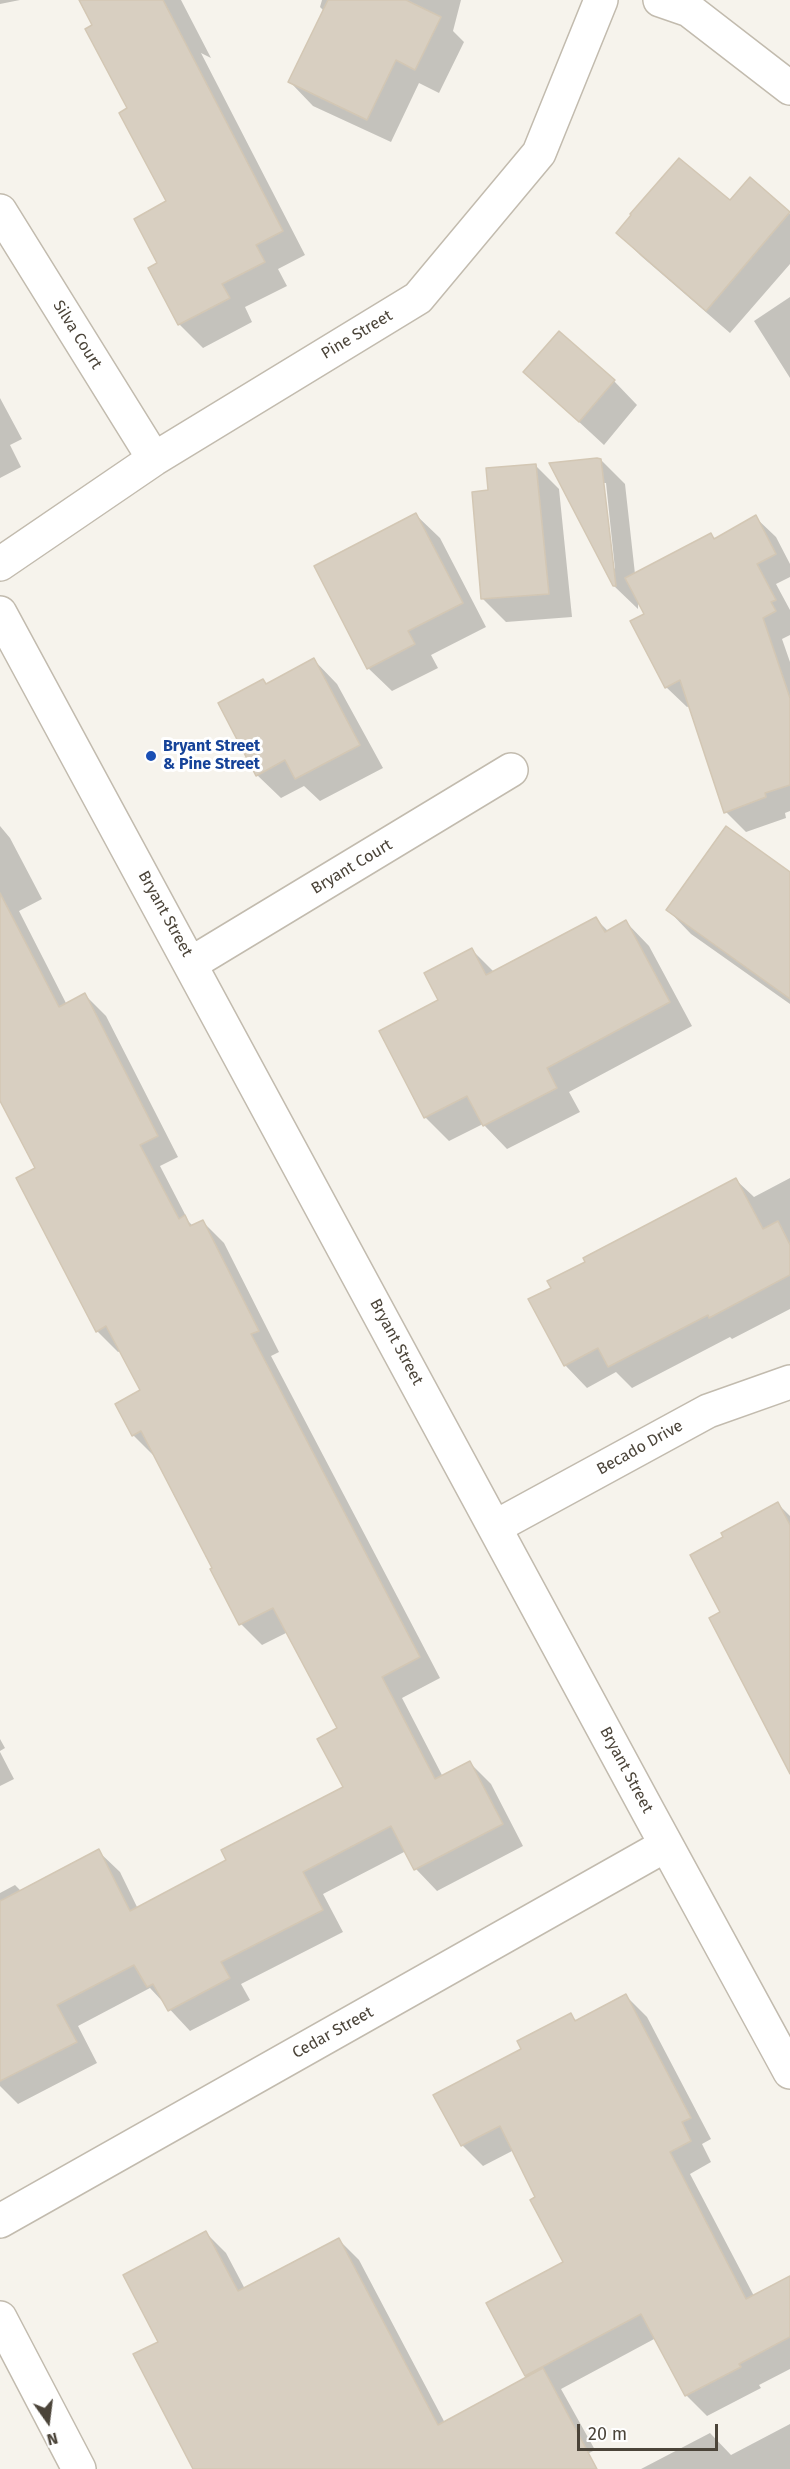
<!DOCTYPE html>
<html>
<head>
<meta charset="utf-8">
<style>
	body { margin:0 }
	#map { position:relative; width:790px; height:2469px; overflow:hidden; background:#f6f3ec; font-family:"Fira Sans",sans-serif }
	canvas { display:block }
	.north { position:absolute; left:18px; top:2391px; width:60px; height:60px; -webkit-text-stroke:4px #fff; paint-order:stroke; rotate:166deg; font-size:16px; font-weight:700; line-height:24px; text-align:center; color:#4b4439 }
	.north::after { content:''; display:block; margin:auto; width:21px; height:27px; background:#4b4439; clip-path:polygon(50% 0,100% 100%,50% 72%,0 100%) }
	.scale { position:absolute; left:577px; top:2424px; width:141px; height:27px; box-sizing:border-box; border:3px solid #4b4439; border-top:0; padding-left:8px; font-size:18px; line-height:21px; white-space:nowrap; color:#4b4439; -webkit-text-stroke:4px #fff; paint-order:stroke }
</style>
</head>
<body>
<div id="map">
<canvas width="790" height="2469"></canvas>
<div class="north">N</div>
<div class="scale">20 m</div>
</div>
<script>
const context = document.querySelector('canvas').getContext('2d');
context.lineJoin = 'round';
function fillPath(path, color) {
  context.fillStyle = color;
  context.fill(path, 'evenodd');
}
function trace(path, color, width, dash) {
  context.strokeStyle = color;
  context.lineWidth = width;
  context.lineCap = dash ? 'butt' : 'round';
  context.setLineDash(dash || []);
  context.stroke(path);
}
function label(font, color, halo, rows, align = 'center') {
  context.font = font + ' "Fira Sans",sans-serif';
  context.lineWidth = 6;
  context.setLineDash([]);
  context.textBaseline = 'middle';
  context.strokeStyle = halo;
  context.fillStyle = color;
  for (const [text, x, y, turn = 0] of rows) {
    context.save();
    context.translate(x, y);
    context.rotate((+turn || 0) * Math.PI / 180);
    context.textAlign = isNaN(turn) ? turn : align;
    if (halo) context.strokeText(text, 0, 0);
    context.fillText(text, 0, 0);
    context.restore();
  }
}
const shadow = new Path2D(`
	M 0,0 L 20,0 L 0,4 Z
	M 80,0 L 181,0 L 211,58 L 201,53 L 305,255 L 278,269 L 287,286 L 245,307 L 252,322 L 203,348 L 179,324 L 150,269 L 159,263 L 168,202 L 94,25 Z
	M 322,0 L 461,0 L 453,31 L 464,42 L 439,93 L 419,83 L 391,142 L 313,106 L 290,82 L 324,11 L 320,7 Z
	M 750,179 L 790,214 L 790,264 L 730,333 L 641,256 L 618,233 L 730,203 Z
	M 790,297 L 790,378 L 754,321 Z
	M 525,372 L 614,381 L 637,405 L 604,445 Z
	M 0,398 L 22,439 L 10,445 L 21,467 L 0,478 Z
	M 601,460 L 625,484 L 635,574 L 711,535 L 716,539 L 755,517 L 776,537 L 790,564 L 790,577 L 776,584 L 790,610 L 790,635 L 782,639 L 790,662 L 790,811 L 785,813 L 786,818 L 746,832 L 726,812 L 690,706 L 687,707 L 666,687 L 632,621 L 646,615 L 638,599 L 638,609 L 614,586 L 551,464 ZM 603,483 L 606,483 L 615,569 L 612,566 Z
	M 535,465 L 559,489 L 572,617 L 506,622 L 483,599 L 490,491 Z
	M 416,515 L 440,538 L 486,627 L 431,655 L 438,668 L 392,691 L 368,668 Z
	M 314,660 L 337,684 L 383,768 L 320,801 L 304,786 L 281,798 L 257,775 L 267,685 Z
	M 0,826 L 10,838 L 42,899 L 19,911 L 67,1005 L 85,995 L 106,1016 L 178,1157 L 160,1166 L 189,1222 L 193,1226 L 202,1221 L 224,1243 L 279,1352 L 271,1356 L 440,1678 L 402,1698 L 443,1777 L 470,1763 L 491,1784 L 523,1846 L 437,1891 L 416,1869 L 406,1851 L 323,1894 L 343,1932 L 241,1984 L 250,2000 L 190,2031 L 150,1988 L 78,2026 L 97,2063 L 18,2104 L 0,2086 L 0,1893 L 15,1885 L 21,1891 L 98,1851 L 120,1872 L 138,1909 L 228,1861 L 345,1788 L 339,1729 L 288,1632 L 262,1645 L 241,1624 L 212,1569 L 214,1568 L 154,1456 L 133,1435 L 142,1391 L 121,1351 L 118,1352 L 97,1331 L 37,1169 L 0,1098 Z
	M 790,873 L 790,1004 L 691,934 L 668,910 Z
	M 596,919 L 609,932 L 626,922 L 649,946 L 692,1026 L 569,1092 L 580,1112 L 507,1149 L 483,1124 L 449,1141 L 425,1117 L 381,1031 L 440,1001 L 472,950 L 494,972 Z
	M 790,1178 L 790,1309 L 732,1339 L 730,1337 L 632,1388 L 616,1372 L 587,1388 L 565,1365 L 530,1300 L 736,1180 L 754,1197 Z
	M 778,1504 L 790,1516 L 790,1772 L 722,1613 L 725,1538 Z
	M 0,1739 L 5,1748 L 0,1751 Z
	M 0,1752 L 14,1779 L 0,1786 Z
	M 626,1996 L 647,2017 L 711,2139 L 702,2144 L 711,2162 L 690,2174 L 754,2296 L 790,2289 L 790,2369 L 759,2385 L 761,2388 L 707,2416 L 686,2395 L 656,2338 L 561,2389 L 595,2450 L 558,2469 L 195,2469 L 160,2342 L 206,2233 L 226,2253 L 245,2289 L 339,2240 L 359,2260 L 445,2423 L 529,2378 L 488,2303 L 565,2263 L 514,2150 L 483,2166 L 462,2145 L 523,2049 L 570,2015 L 577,2021 Z
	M 790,2424 L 790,2469 L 641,2469 L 710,2433 L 731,2455 Z`);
const building = new Path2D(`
	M 79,0 L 163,0 L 283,231 L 256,245 L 265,262 L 222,284 L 230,298 L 178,325 L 148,268 L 157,263 L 134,219 L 166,201 L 119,113 L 127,108 L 85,29 L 92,25 Z
	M 328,0 L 406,0 L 441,17 L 415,70 L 396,60 L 367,120 L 288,82 Z
	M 679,158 L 730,200 L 750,177 L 790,212 L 706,311 L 616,233 L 631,215 L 630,214 Z
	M 559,331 L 615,380 L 579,422 L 523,372 Z
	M 597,458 L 601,459 L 616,586 L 613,586 L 549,463 Z
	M 536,464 L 549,594 L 481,599 L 472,492 L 488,490 L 486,468 Z
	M 416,513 L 463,603 L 408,631 L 415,644 L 367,669 L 314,566 Z
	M 756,515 L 776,554 L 757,564 L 776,600 L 771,602 L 776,611 L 763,618 L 790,698 L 790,785 L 765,793 L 766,797 L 724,813 L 680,680 L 665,688 L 630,621 L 644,614 L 625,578 L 711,533 L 714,539 Z
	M 314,658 L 360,745 L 295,779 L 285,760 L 256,776 L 218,703 L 263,679 L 266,684 Z
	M 726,826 L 790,872 L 790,999 L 666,910 Z
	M 0,893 L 59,1007 L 85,993 L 158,1136 L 140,1145 L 179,1219 L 185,1215 L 190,1226 L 203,1220 L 259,1331 L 251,1334 L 420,1657 L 382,1677 L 435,1779 L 470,1761 L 503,1824 L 414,1870 L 391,1826 L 303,1872 L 323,1910 L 221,1962 L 230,1978 L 168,2011 L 153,1984 L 147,1987 L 134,1965 L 57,2005 L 77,2042 L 0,2081 L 0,1901 L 99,1849 L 130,1911 L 226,1860 L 221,1850 L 343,1787 L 317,1739 L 337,1728 L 273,1608 L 239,1625 L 210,1569 L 212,1568 L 141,1431 L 132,1436 L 115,1404 L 140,1390 L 106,1326 L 96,1332 L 16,1178 L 35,1168 L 0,1101 Z
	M 596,917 L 605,932 L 626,920 L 670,1002 L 547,1068 L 557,1088 L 483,1126 L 467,1096 L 424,1118 L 379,1031 L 438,1000 L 424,973 L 472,948 L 486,975 Z
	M 736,1178 L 763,1229 L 778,1221 L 790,1245 L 790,1275 L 709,1318 L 708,1315 L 608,1367 L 598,1348 L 564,1366 L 528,1299 L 551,1288 L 547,1281 L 585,1262 L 583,1258 Z
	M 778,1502 L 790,1525 L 790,1774 L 709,1618 L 720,1612 L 690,1555 L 723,1537 L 721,1533 Z
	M 626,1994 L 691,2118 L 682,2122 L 691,2141 L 670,2152 L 746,2299 L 790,2276 L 790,2337 L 739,2364 L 741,2367 L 685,2396 L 641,2314 L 525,2376 L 486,2303 L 563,2262 L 530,2200 L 535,2197 L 500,2126 L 461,2146 L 433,2095 L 521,2049 L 517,2041 L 571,2013 L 575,2021 Z
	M 206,2231 L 238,2291 L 339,2238 L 438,2425 L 543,2368 L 597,2469 L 193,2469 L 133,2354 L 158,2342 L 123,2275 Z`);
const minor = new Path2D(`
	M 660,0 L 689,10 L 790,88
	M 0,211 L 154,459
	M 0,564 L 154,459 L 418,298 L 539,153 L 601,0
	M 0,613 C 267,1097 524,1587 790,2072
	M 192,963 L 511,770
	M 495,1527 L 708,1411 L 790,1382
	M 0,2221 L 666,1845
	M 0,2318 L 79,2469`);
const markers = [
	[151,756,6,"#1a4fb4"]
];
const streetNames = [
	["Silva Court",77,335,58],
	["Pine Street",357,335,-31],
	["Bryant Court",352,867,-31],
	["Bryant Street",165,914,61],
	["Bryant Street",396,1342,62],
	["Becado Drive",640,1448,-29],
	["Bryant Street",626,1770,62],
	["Cedar Street",333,2033,-29]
];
const transitNames = [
	["Bryant Street",163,747],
	["& Pine Street",163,765]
];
fillPath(shadow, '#0003');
fillPath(building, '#d8cfc1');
trace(building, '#d3c7b4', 1.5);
trace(minor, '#c2bbae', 36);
trace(minor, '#fff', 33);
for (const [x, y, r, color] of markers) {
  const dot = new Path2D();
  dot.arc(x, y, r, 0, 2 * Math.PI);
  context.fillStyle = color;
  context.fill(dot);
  trace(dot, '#fff', 2);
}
label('16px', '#4b4439', '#fff', streetNames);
label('bold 16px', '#164399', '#fff', transitNames, 'left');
</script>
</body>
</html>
